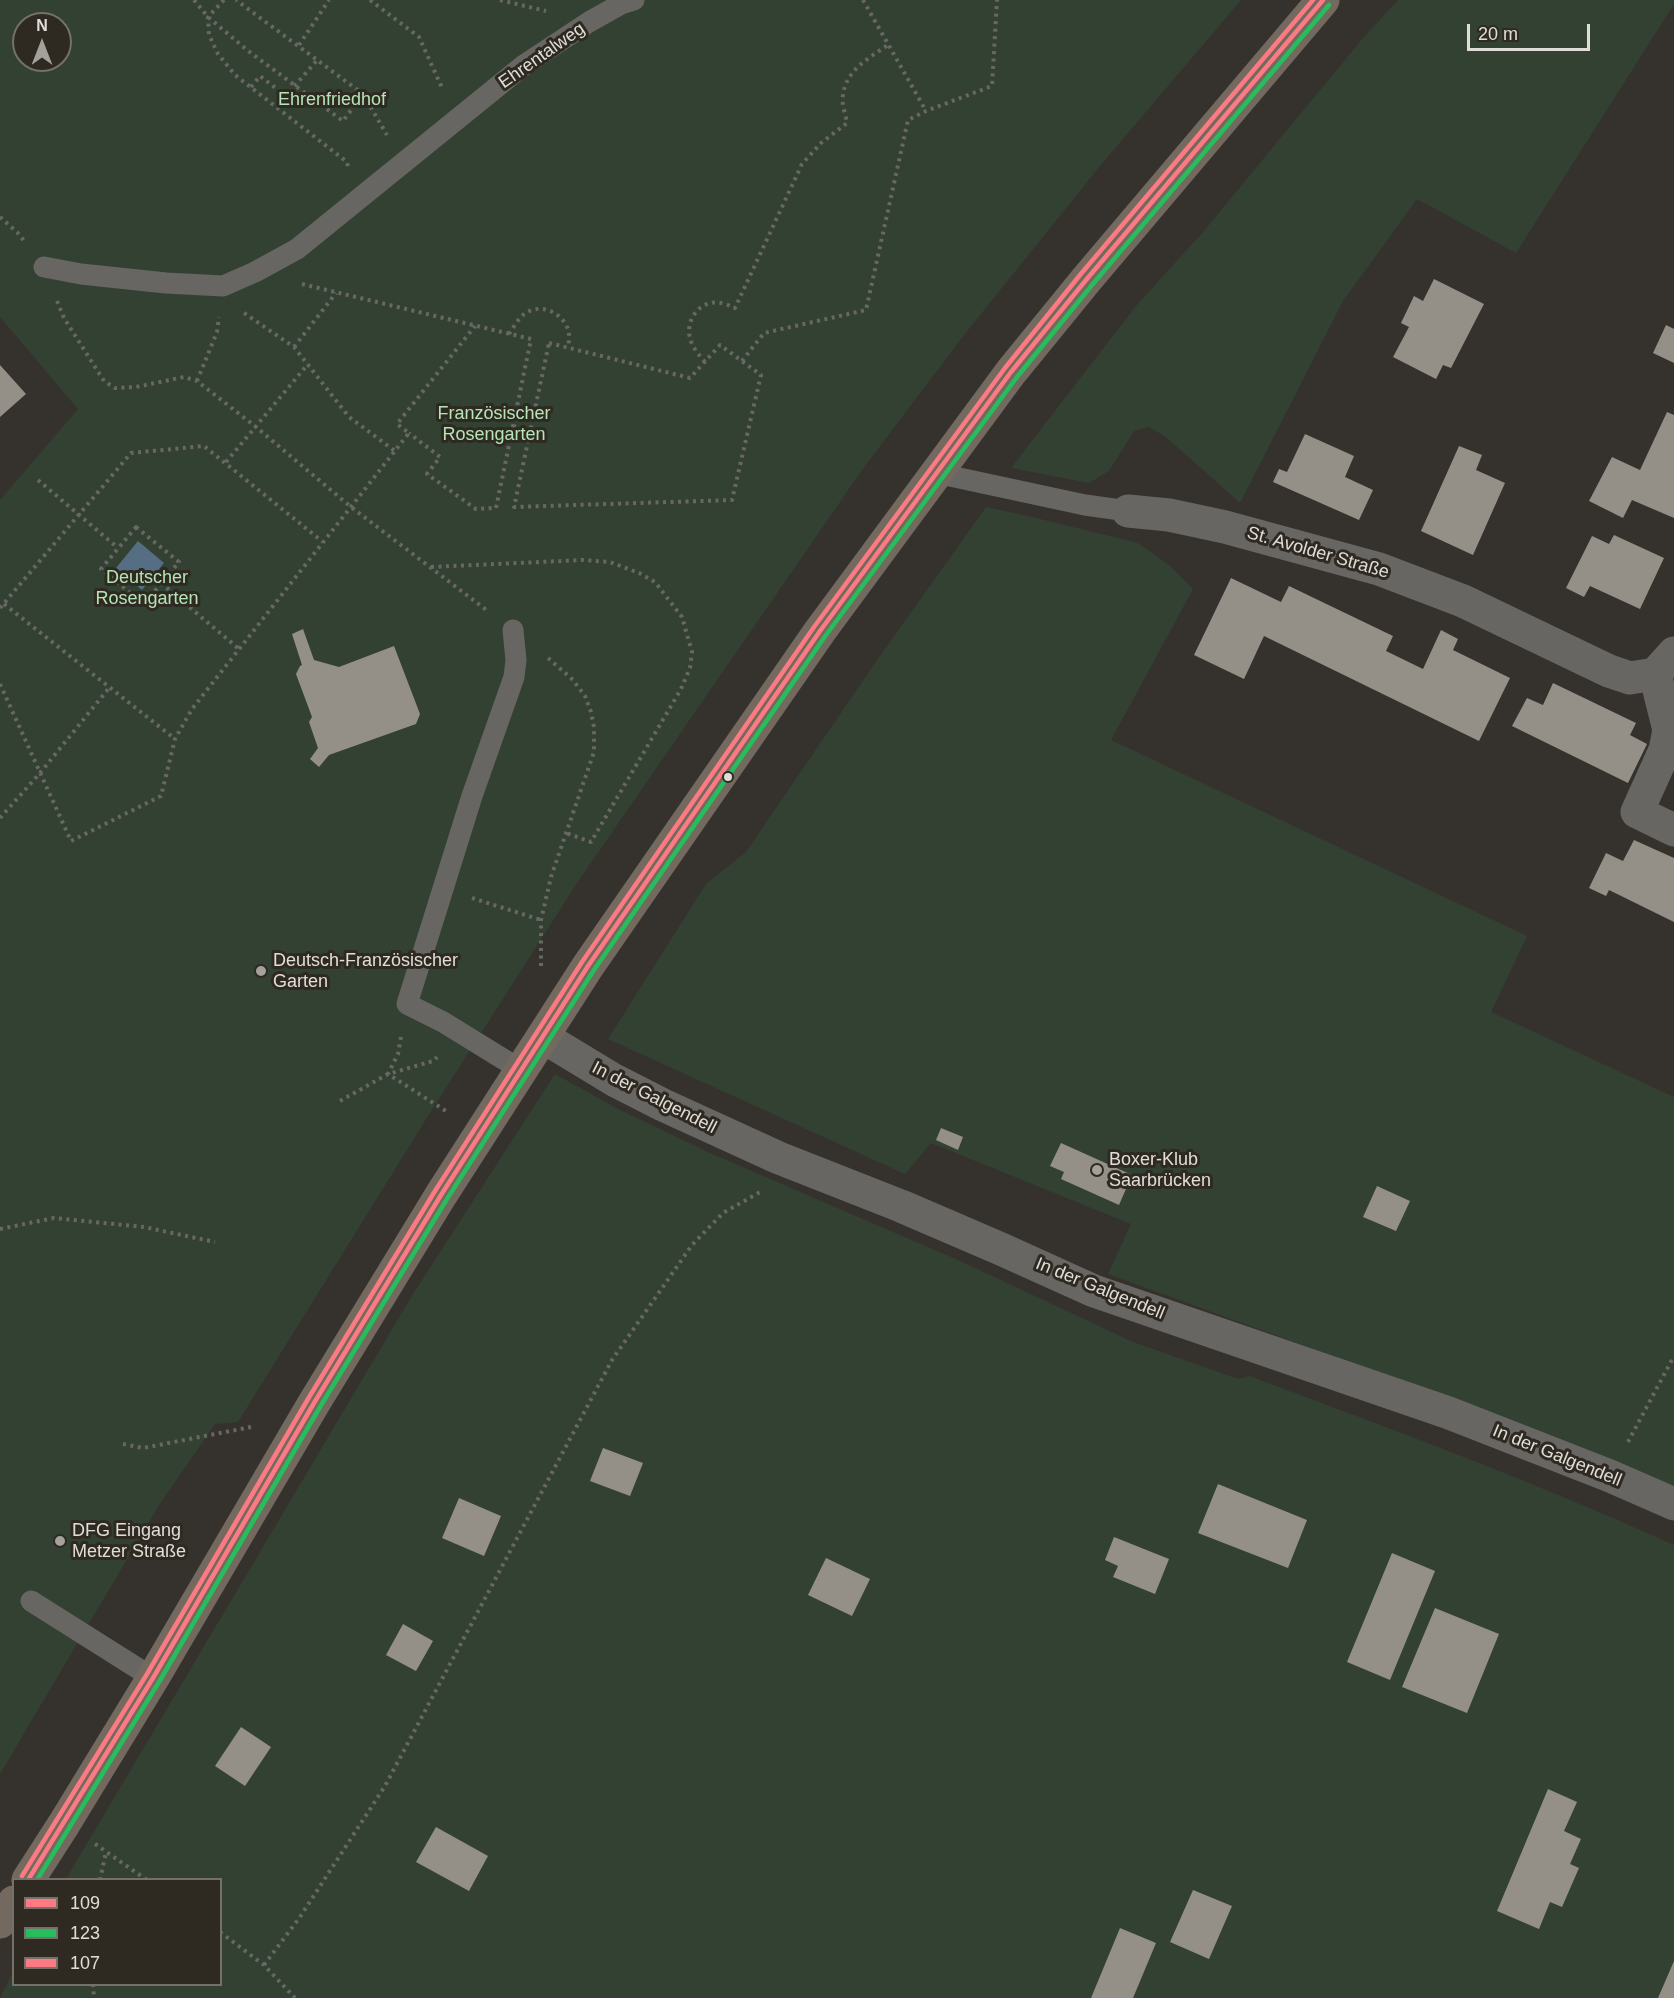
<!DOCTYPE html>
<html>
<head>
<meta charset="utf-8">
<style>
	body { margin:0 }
	#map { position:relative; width:1674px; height:1998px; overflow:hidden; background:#35322e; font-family:Arial,sans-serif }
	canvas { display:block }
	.legend { position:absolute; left:12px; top:1878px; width:210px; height:108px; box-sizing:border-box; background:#2e2921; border:2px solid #75716a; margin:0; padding:8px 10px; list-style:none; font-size:18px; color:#e0ddd8 }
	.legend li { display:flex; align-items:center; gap:12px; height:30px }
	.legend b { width:30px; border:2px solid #75716a }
	.north { position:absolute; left:12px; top:12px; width:60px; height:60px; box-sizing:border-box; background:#2e2921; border:2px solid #75716a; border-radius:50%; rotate:0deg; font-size:16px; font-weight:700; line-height:24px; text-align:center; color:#e0ddd8 }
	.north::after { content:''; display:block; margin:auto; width:21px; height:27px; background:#a4a19c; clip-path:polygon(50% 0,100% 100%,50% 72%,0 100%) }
	.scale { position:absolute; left:1467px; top:24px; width:123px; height:27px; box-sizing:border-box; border:3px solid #e0ddd8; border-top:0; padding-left:8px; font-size:18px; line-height:21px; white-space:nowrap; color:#e0ddd8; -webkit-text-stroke:4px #2e2921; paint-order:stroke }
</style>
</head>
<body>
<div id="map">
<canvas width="1674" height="1998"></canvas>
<ul class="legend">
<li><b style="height:8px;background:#fe7a82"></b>109</li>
<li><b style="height:8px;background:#26bd5c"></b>123</li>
<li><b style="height:8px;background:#fe7a82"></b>107</li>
</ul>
<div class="north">N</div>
<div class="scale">20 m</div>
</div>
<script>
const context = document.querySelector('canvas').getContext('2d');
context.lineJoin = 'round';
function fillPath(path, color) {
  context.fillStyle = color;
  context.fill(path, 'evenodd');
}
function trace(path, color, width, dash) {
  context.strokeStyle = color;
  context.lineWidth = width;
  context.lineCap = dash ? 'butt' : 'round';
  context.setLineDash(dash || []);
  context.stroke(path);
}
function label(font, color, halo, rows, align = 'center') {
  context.font = font + ' Arial,sans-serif';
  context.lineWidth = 6;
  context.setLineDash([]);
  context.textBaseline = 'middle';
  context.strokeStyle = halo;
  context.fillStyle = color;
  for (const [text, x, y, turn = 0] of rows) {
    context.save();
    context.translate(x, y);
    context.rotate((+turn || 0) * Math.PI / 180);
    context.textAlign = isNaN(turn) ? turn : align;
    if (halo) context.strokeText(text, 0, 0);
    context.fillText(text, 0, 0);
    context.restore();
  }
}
const green = new Path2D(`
	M 0,0 L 1241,0 L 1100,166 L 964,335 L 862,470 L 577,883 L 428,1116 L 238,1422 L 215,1424 L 159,1505 L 0,1774 L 0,500 L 78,409 L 0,317 ZM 24,24 L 60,24 L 60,60 L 24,60 Z
	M 1398,0 L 1674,0 L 1674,4 L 1516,253 L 1417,199 L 1343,301 L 1240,503 L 1166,437 L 1149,427 L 1134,431 L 1109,471 L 1089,483 L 1011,468 L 1136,306 L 1203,232 L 1363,38 Z
	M 986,507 L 1028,516 L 1138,543 L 1169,565 L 1193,589 L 1111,740 L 1527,936 L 1491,1012 L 1674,1097 L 1674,1487 L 1453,1400 L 1108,1274 L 1131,1224 L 931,1143 L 905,1174 L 608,1039 L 706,884 L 746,852 L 875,663 Z
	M 555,1074 L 618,1109 L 710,1153 L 960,1261 L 1133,1342 L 1238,1379 L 1249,1376 L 1257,1379 C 1397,1431 1538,1483 1674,1545 L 1674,1998 L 0,1998 L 13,1972 L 14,1984 L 220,1984 L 220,1880 L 66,1879 L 413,1294 Z`);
const water = new Path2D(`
	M 138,541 L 164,563 L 142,590 L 116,568 Z`);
const building = new Path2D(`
	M 1434,279 L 1484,304 L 1451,368 L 1443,365 L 1436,379 L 1393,357 L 1409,327 L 1401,323 L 1414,296 L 1423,301 Z
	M 1666,325 L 1674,329 L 1674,363 L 1653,353 Z
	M 0,365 L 26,394 L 0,417 Z
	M 1667,412 L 1674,415 L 1674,518 L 1632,500 L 1623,518 L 1589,501 L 1612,457 L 1640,470 Z
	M 1305,434 L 1354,456 L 1345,477 L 1373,490 L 1359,520 L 1273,482 L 1279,469 L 1287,472 Z
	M 1459,446 L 1482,455 L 1476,470 L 1505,483 L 1473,555 L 1421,531 Z
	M 1614,535 L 1664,558 L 1640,609 L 1590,586 L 1584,597 L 1566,588 L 1592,536 L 1609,544 Z
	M 1231,578 L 1281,602 L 1289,586 L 1393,636 L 1386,651 L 1423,669 L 1441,630 L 1458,639 L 1453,650 L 1510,678 L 1479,741 L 1264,636 L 1244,679 L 1194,655 Z
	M 303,629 L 314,660 L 339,667 L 394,646 L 420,714 L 416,724 L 329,755 L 319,767 L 310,759 L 318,748 L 309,722 L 312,717 L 296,674 L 300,666 L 302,665 L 292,634 Z
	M 1553,683 L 1636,723 L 1630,735 L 1647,744 L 1628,783 L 1512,726 L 1527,698 L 1543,705 Z
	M 1634,840 L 1674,858 L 1674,922 L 1609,890 L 1606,896 L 1589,888 L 1606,853 L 1623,861 Z
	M 941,1128 L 963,1137 L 958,1150 L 936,1140 Z
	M 1061,1143 L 1132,1175 L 1119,1205 L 1061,1179 L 1064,1172 L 1050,1166 Z
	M 1377,1186 L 1410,1201 L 1396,1231 L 1363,1217 Z
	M 603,1448 L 643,1463 L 630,1496 L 590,1481 Z
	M 1218,1484 L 1307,1520 L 1288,1568 L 1198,1533 Z
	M 459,1498 L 501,1516 L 484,1556 L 442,1538 Z
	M 1114,1537 L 1169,1559 L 1155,1594 L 1113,1577 L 1118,1566 L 1105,1560 Z
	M 1392,1553 L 1435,1571 L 1390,1680 L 1347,1662 Z
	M 826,1558 L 870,1579 L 852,1616 L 808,1595 Z
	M 1435,1608 L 1499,1634 L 1467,1713 L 1402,1687 Z
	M 403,1624 L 433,1641 L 416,1671 L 386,1655 Z
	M 241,1727 L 271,1747 L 245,1786 L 215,1766 Z
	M 1548,1789 L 1577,1802 L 1564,1831 L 1581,1839 L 1570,1864 L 1579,1868 L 1562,1907 L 1550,1902 L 1539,1929 L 1497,1911 Z
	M 436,1827 L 488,1856 L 469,1891 L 416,1862 Z
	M 1193,1890 L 1232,1906 L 1209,1959 L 1170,1942 Z
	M 1120,1928 L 1156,1943 L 1133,1998 L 1091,1998 Z
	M 1674,1961 L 1674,1998 L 1658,1998 Z`);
const path = new Path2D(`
	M 194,0 L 208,17 L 247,50 L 343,121 L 363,94 L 236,0
	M 224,0 L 208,17 L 209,35 L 218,54 L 235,75 L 347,162 L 348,167
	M 370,0 L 419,37 L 443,90
	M 500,0 L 546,11
	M 863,0 L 926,111
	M 299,45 L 329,0
	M 251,87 L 260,76 L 286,96 L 318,59
	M 363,94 L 387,135
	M 0,217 L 17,232 L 25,242
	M 302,284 L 531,339 L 496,508 L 476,509 L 427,474 L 440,457 L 409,433
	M 57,301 L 64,318 L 104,381 L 115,388 L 136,387 L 184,377 L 197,381 L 256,427 L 351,507 L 489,612
	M 244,313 L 294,347 L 349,417 L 395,451
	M 509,334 C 515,325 521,313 532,310 C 548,305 566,317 569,333 C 569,338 569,343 568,348
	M 549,343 L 690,378 L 720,345 L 761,375 L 732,500 L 514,507 Z
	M 294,347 L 336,293
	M 742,361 L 764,333 L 866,310 L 908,120 L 926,111 L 992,86 L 997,0
	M 705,362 C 699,355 692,347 690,338 C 685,319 701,299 721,303 C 726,304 731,306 735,308 L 802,164 L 821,143 L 847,123 C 846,115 841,104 843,95 C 846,70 869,58 888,45
	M 197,381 L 217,332 L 219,317
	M 513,426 L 530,430
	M 226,462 L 308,364
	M 38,480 L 118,548
	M 136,527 L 179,562 L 144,604 L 101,569 Z
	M 431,567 L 583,560 L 610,562 L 639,573 L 655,582 L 682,617 L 692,652 L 690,668 L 681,689 L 591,842 L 566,833
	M 161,583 L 239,649
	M 4,604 L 175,739
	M 0,608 L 131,453 L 204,446 L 323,542
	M 0,684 L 71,841 L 161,796 L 175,739 L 192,709 L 409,433 L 397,424 L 475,326
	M 0,818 L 40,773 L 109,688
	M 472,898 L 541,920
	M 541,966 L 541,920 L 551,877 L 594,752 L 594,727 L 591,712 L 585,696 L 573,680 L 547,657
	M 401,1037 L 398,1054 L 388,1074 L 449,1113
	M 340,1101 L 388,1074 L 433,1061 L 437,1057
	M 0,1229 L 54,1218 L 144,1227 L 215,1242
	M 1628,1442 L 1674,1356
	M 123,1444 L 143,1448 L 251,1427
	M 95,1844 L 147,1880
	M 100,1880 L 106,1852
	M 220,1932 L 264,1965 L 295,1998
	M 264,1965 L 300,1917 L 385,1786 L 612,1360 L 692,1245 L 723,1213 L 760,1192
	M 93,1984 L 94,1998`);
const lane = new Path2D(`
	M 44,267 L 81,274 L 166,283 L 223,286 L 255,272 L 297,249 L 524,65 L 589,22 L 621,4 L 634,0
	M 936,473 L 1085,505 L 1128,511
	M 513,630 L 516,660 L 514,677 L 472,796 L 407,1004 L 443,1022 L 521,1070
	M 31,1601 L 153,1678`);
const street = new Path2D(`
	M 1128,511 L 1169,515 L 1225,527 L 1379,569 L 1463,601 L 1609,671 L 1630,678 L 1655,674 L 1674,653
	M 1655,674 L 1669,730 L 1665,750 L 1637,812 L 1674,830
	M 543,1037 L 614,1080 L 663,1105 L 779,1158 L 901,1206 L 1001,1249 L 1094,1291 L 1449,1413 L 1610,1476 L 1674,1504`);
const primary = new Path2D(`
	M 28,1880 L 64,1824 L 153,1678 L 314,1403 L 441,1195 L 588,966 L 820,631 L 1011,372 L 1086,280 L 1323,0
	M 0,1922 L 14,1902`);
const bus1 = new Path2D(`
	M 28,1880 L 153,1678 L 314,1403 L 441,1195 L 588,966 L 820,631 L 1011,372 L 1086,280 L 1323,0`);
const bus2 = new Path2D(`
	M 37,1880 L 159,1682 L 320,1407 L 447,1199 L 594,970 L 826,635 L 1017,377 L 1092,285 L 1329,5`);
const bus3 = new Path2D(`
	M 22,1876 L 147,1674 L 308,1399 L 435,1191 L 582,962 L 814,627 L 1005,368 L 1080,275 L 1313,0`);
const markers = [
	[728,777,5,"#e0ddd8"],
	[261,971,6,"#a4a19c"],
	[1097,1170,6,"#a4a19c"],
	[60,1541,6,"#a4a19c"]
];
const streetNames = [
	["Ehrentalweg",542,56,-35],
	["St. Avolder Straße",1318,553,16],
	["In der Galgendell",654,1098,27],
	["In der Galgendell",1100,1289,22],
	["In der Galgendell",1557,1456,22]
];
const parkNames = [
	["Ehrenfriedhof",332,100],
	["Französischer",494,414],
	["Rosengarten",494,435],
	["Deutscher",147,578],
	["Rosengarten",147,599]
];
const poiNames = [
	["Deutsch-Französischer",273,961],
	["Garten",273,982],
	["Boxer-Klub",1109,1160],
	["Saarbrücken",1109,1181],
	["DFG Eingang",72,1531],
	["Metzer Straße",72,1552]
];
fillPath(green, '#334133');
fillPath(water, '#556e83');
fillPath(building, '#959087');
trace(path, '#696764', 4, [3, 4.5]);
trace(lane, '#686663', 21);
trace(street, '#686663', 33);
trace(primary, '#73695f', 33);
trace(bus1, '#fe7a82', 4.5);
trace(bus2, '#26bd5c', 4.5);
trace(bus3, '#fe7a82', 4.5);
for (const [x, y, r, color] of markers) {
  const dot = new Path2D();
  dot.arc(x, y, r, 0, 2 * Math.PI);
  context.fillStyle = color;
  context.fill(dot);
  trace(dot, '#2e2921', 2);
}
label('18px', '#e0ddd8', '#2e2921', streetNames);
label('18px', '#b5e4b7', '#2e2921', parkNames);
label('18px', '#e0ddd8', '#2e2921', poiNames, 'left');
</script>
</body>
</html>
